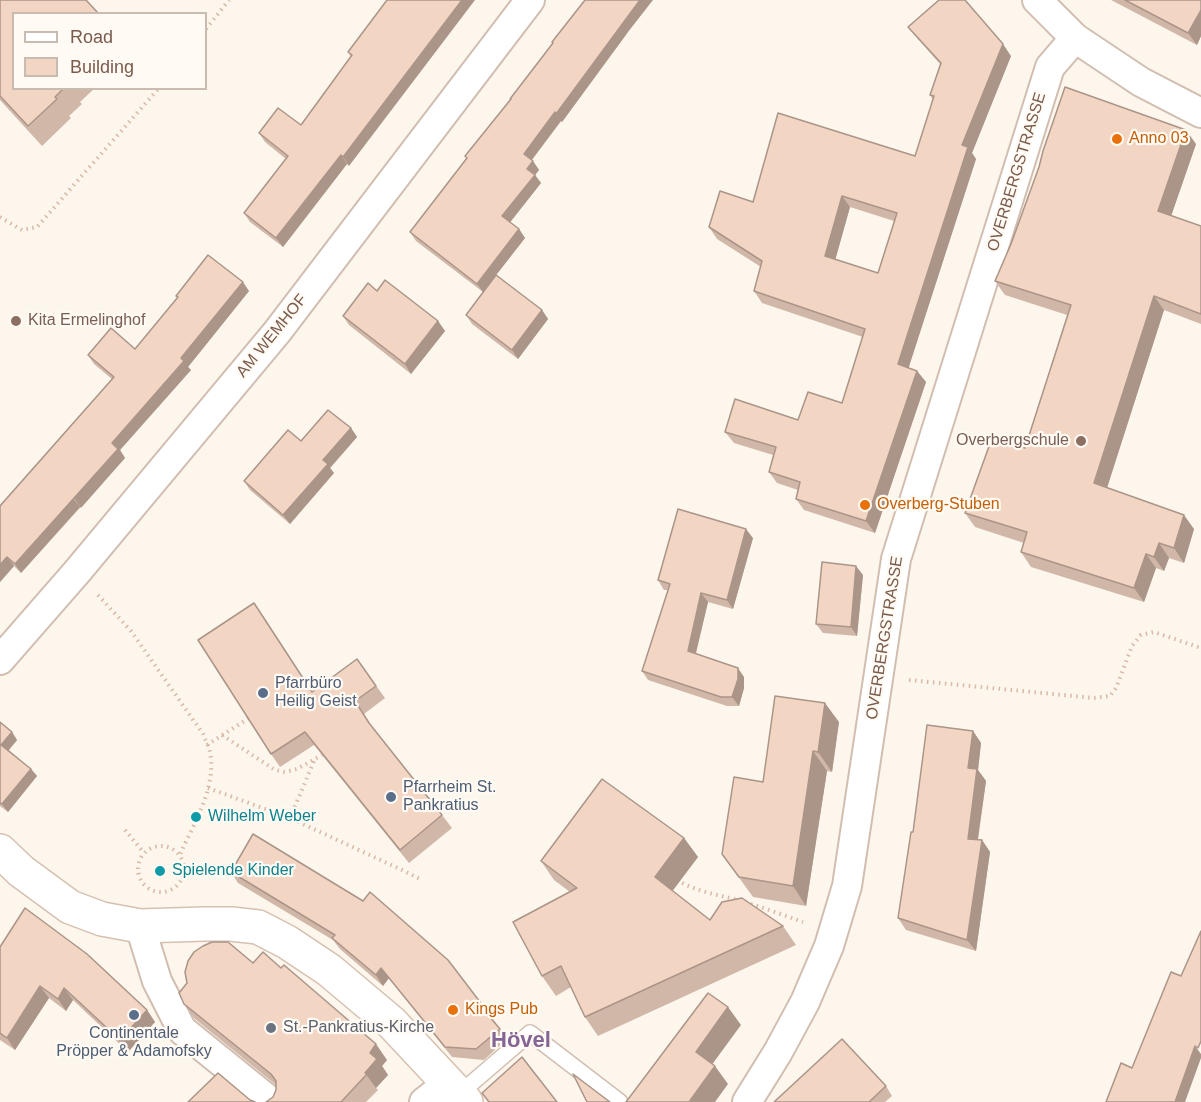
<!DOCTYPE html>
<html>
<head>
<meta charset="utf-8">
<style>
	body { margin:0 }
	#map { position:relative; width:1201px; height:1102px; overflow:hidden; background:#fdf6ec; font-family:Helvetica,sans-serif }
	canvas { display:block }
	.legend { position:absolute; left:12px; top:12px; width:195px; height:78px; box-sizing:border-box; background:#fffaf3; border:2px solid #cabbb1; margin:0; padding:8px 10px; list-style:none; font-size:18px; color:#7a5c4d }
	.legend li { display:flex; align-items:center; gap:12px; height:30px }
	.legend b { width:30px; border:2px solid #cabbb1 }
</style>
</head>
<body>
<div id="map">
<canvas width="1201" height="1102"></canvas>
<ul class="legend">
<li><b style="height:8px;background:#fff"></b>Road</li>
<li><b style="height:16px;background:#f3d5c3"></b>Building</li>
</ul>
</div>
<script>
const context = document.querySelector('canvas').getContext('2d');
context.lineJoin = 'round';
function trace(path, color, width, dash) {
  context.strokeStyle = color;
  context.lineWidth = width;
  context.lineCap = dash ? 'butt' : 'round';
  context.setLineDash(dash || []);
  context.stroke(path);
}
function fillPath(path, color) {
  context.fillStyle = color;
  context.fill(path, 'evenodd');
}
function label(font, color, halo, rows, align = 'center') {
  context.font = font + ' Helvetica,sans-serif';
  context.lineWidth = 4.5;
  context.setLineDash([]);
  context.textBaseline = 'middle';
  context.strokeStyle = halo;
  context.fillStyle = color;
  for (const [text, x, y, turn = 0] of rows) {
    context.save();
    context.translate(x, y);
    context.rotate((+turn || 0) * Math.PI / 180);
    context.textAlign = isNaN(turn) ? turn : align;
    if (halo) context.strokeText(text, 0, 0);
    context.fillText(text, 0, 0);
    context.restore();
  }
}
const path = new Path2D(`
	M 206,29 L 229,0
	M 0,217 L 22,230 L 37,227 L 159,88
	M 98,595 L 131,631 L 203,734 C 205,740 209,746 210,752 C 217,786 194,824 180,854
	M 909,680 L 1094,698 L 1110,696 L 1116,688 L 1132,646 L 1141,635 L 1154,632 L 1201,648
	M 222,735 L 275,770 L 285,772 L 297,769 L 322,755
	M 207,745 L 249,718
	M 208,788 L 290,818 L 402,870 L 422,880
	M 290,818 L 314,761
	M 125,830 L 144,853
	M138 869a23 23 0 1 1 46 0a23 23 0 1 1-46 0Z
	M 677,880 C 698,893 722,895 745,902 C 764,908 784,915 803,922`);
const lane = new Path2D(`
	M 459,1094 L 530,1033 L 620,1102`);
const street = new Path2D(`
	M 1037,0 L 1075,38 L 1141,82 L 1201,113
	M 0,660 L 76,573 L 277,332 L 530,0
	M 140,926 L 157,981 L 182,1030 L 271,1102
	M 424,1102 L 448,1083
	M 747,1102 L 778,1052 L 805,1002 L 829,946 L 847,886 L 896,559 L 1050,67 L 1075,38`);
const secondary = new Path2D(`
	M 0,851 L 21,871 L 70,907 L 102,919 L 140,926 L 204,924 L 231,924 L 258,927 L 287,942 L 329,970 L 392,1023 L 466,1102`);
const wall = new Path2D(`
	M 0,0 L 14,88 L 95,88 L 80,102 L 82,104 L 69,116 L 71,118 L 42,146 L 0,100 Z
	M 387,0 L 349,166 L 347,164 L 283,247 L 250,222 L 244,213 L 286,159 L 265,142 L 259,133 L 301,125 L 351,57 L 348,52 Z
	M 1111,0 L 1201,0 L 1201,36 L 1197,45 Z
	M 908,27 L 1011,56 L 972,153 L 976,159 L 908,368 L 917,371 L 926,382 L 875,533 L 804,510 L 796,499 L 798,490 L 777,483 L 769,472 L 773,455 L 734,443 L 725,432 L 798,420 L 842,403 L 863,337 L 762,303 L 754,291 L 761,267 L 717,239 L 709,227 L 753,202 L 915,156 L 933,100 L 930,95 L 940,64 L 917,38 ZM 850,207 L 894,221 L 878,273 L 835,260 Z
	M 628,32 L 562,122 L 561,121 L 532,160 L 539,170 L 535,175 L 541,183 L 510,222 L 519,229 L 525,238 L 496,275 L 542,310 L 548,319 L 518,359 L 472,324 L 466,315 L 483,292 L 416,241 L 410,232 L 467,158 L 465,156 Z
	M 1196,144 L 1171,216 L 1201,226 L 1201,324 L 1164,310 L 1107,488 L 1194,529 L 1184,563 L 1169,558 L 1164,571 L 1156,568 L 1144,602 L 1031,567 L 1021,552 L 1024,543 L 975,527 L 965,513 L 1025,448 L 1067,315 L 1005,295 L 995,281 Z
	M 249,291 L 188,367 L 191,370 L 120,450 L 125,458 L 21,573 L 14,566 L 0,582 L 0,506 L 112,379 L 94,364 L 88,355 L 135,349 L 178,298 L 176,296 Z
	M 377,291 L 438,321 L 445,331 L 411,374 L 349,325 L 343,316 Z
	M 351,428 L 357,437 L 330,468 L 334,473 L 290,524 L 250,490 L 244,481 L 301,441 Z
	M 753,538 L 733,609 L 708,602 L 696,654 L 744,677 L 744,688 L 739,706 L 727,706 L 648,680 L 642,671 L 668,590 L 664,590 L 658,580 Z
	M 863,575 L 857,636 L 823,633 L 816,624 Z
	M 263,616 L 312,692 L 357,659 L 385,698 L 364,714 L 373,728 L 442,815 L 452,828 L 409,863 L 314,745 L 280,767 L 271,754 Z
	M 0,722 L 12,732 L 17,740 L 9,750 L 31,769 L 37,776 L 8,812 L 0,806 Z
	M 839,722 L 832,772 L 827,771 L 806,906 L 753,897 L 722,854 Z
	M 973,731 L 981,743 L 978,770 L 986,781 L 978,840 L 982,840 L 990,852 L 976,951 L 906,930 L 898,918 L 913,832 Z
	M 684,838 L 698,857 L 672,891 L 710,920 L 783,926 L 796,945 L 598,1036 L 585,1017 L 571,987 L 556,996 L 542,976 L 570,892 L 554,880 L 541,861 Z
	M 231,872 L 490,1015 L 507,1039 L 484,1060 L 452,1057 L 389,978 L 383,986 L 340,949 L 333,940 L 238,883 Z
	M 0,947 L 147,1010 L 155,1022 L 128,1052 L 73,1000 L 66,1011 L 49,998 L 15,1050 L 0,1040 Z
	M 253,963 L 387,1060 L 382,1066 L 388,1075 L 376,1088 L 378,1090 L 366,1102 L 266,1102 L 273,1097 L 276,1090 L 276,1085 L 195,1019 L 184,1004 Z
	M 886,1086 L 892,1096 L 885,1102 L 774,1102 Z`);
const shadedWall = new Path2D(`
	M 462,0 L 475,0 L 349,166 L 343,157 Z
	M 640,0 L 653,0 L 628,32 L 562,122 L 556,114 Z
	M 1201,10 L 1201,36 L 1197,45 L 1188,33 Z
	M 1003,44 L 1011,56 L 972,153 L 976,159 L 906,376 L 898,364 L 962,145 Z
	M 555,112 L 561,121 L 530,162 L 524,154 Z
	M 1186,130 L 1196,144 L 1168,225 L 1158,211 Z
	M 341,155 L 347,164 L 283,247 L 276,238 Z
	M 533,161 L 539,170 L 535,175 L 541,183 L 508,225 L 502,216 L 527,169 Z
	M 842,196 L 850,207 L 833,268 L 825,256 Z
	M 519,229 L 525,238 L 483,292 L 477,284 Z
	M 243,282 L 249,291 L 188,367 L 191,370 L 120,450 L 125,458 L 81,508 L 74,498 L 112,443 Z
	M 1154,296 L 1164,310 L 1104,497 L 1094,483 Z
	M 542,310 L 548,319 L 518,359 L 512,350 Z
	M 438,321 L 445,331 L 411,374 L 405,364 Z
	M 917,371 L 926,382 L 875,533 L 866,521 Z
	M 351,428 L 357,437 L 330,468 L 334,473 L 290,524 L 283,515 L 323,460 Z
	M 73,498 L 80,507 L 21,573 L 15,564 Z
	M 1184,515 L 1194,529 L 1184,563 L 1174,548 Z
	M 746,529 L 753,538 L 733,609 L 727,600 Z
	M 1159,543 L 1169,558 L 1164,571 L 1154,557 Z
	M 1146,554 L 1156,568 L 1144,602 L 1134,588 Z
	M 7,557 L 14,566 L 0,582 L 0,565 Z
	M 856,566 L 863,575 L 857,636 L 851,627 Z
	M 701,593 L 708,602 L 694,660 L 688,651 Z
	M 254,603 L 263,616 L 321,705 L 312,692 Z
	M 738,668 L 744,677 L 744,688 L 739,706 L 732,697 Z
	M 825,703 L 839,722 L 832,772 L 818,752 Z
	M 973,731 L 981,743 L 978,770 L 986,781 L 976,851 L 968,839 L 968,768 Z
	M 12,732 L 17,740 L 7,752 L 1,745 Z
	M 813,751 L 827,771 L 806,906 L 793,886 Z
	M 31,769 L 37,776 L 8,812 L 2,804 Z
	M 684,838 L 698,857 L 668,897 L 655,877 Z
	M 982,840 L 990,852 L 976,951 L 967,940 Z
	M 381,968 L 389,978 L 383,986 L 376,975 Z
	M 40,986 L 49,998 L 15,1050 L 7,1038 Z
	M 64,988 L 73,1000 L 66,1011 L 58,999 Z
	M 728,1007 L 741,1025 L 708,1070 L 696,1052 Z
	M 147,1010 L 155,1022 L 128,1052 L 120,1040 Z
	M 376,1044 L 387,1060 L 382,1066 L 388,1075 L 376,1088 L 365,1073 L 370,1053 Z
	M 1195,1046 L 1201,1054 L 1201,1058 L 1185,1102 L 1175,1102 Z
	M 715,1066 L 728,1084 L 715,1102 L 689,1102 Z`);
const building = new Path2D(`
	M 0,0 L 86,0 L 99,14 L 14,14 L 14,88 L 64,88 L 55,97 L 57,99 L 28,126 L 0,96 Z
	M 387,0 L 462,0 L 343,157 L 341,155 L 276,238 L 244,213 L 288,156 L 259,133 L 278,108 L 301,125 L 352,55 L 348,52 Z
	M 585,0 L 640,0 L 556,114 L 555,112 L 524,154 L 533,161 L 527,169 L 535,175 L 502,216 L 519,229 L 477,284 L 410,232 L 467,158 L 465,156 L 511,99 L 510,99 L 553,43 L 552,42 Z
	M 939,0 L 965,0 L 1003,44 L 962,145 L 968,147 L 898,364 L 917,371 L 866,521 L 796,499 L 800,482 L 769,472 L 776,447 L 725,432 L 735,399 L 798,420 L 808,392 L 842,403 L 865,329 L 754,291 L 762,261 L 709,227 L 720,191 L 753,202 L 778,113 L 915,156 L 934,96 L 930,95 L 941,63 L 908,27 ZM 842,196 L 897,213 L 878,273 L 825,256 Z
	M 1125,0 L 1201,0 L 1201,10 L 1188,33 Z
	M 1065,87 L 1186,130 L 1158,211 L 1201,226 L 1201,314 L 1154,296 L 1094,483 L 1184,515 L 1174,548 L 1159,543 L 1154,557 L 1146,554 L 1134,588 L 1021,552 L 1027,532 L 965,513 L 992,438 L 1025,448 L 1071,305 L 995,281 L 1011,244 L 1039,167 L 1043,151 Z
	M 208,255 L 243,282 L 181,358 L 184,361 L 112,443 L 118,449 L 15,564 L 7,557 L 0,565 L 0,506 L 114,377 L 88,355 L 111,328 L 135,349 L 178,297 L 176,296 Z
	M 496,275 L 542,310 L 512,350 L 466,315 Z
	M 385,280 L 438,321 L 405,364 L 343,316 L 368,283 L 377,291 Z
	M 328,410 L 351,428 L 323,460 L 328,464 L 283,515 L 244,481 L 288,430 L 301,441 Z
	M 678,509 L 746,529 L 727,600 L 701,593 L 688,651 L 738,668 L 738,679 L 732,697 L 721,697 L 642,671 L 670,584 L 658,580 Z
	M 822,562 L 856,566 L 851,627 L 816,624 Z
	M 254,603 L 312,692 L 357,659 L 376,686 L 355,701 L 369,723 L 442,815 L 400,850 L 305,732 L 271,754 L 198,640 Z
	M 775,696 L 825,703 L 818,752 L 813,751 L 793,886 L 739,877 L 722,854 L 734,777 L 763,782 Z
	M 0,722 L 12,732 L 1,745 L 31,769 L 2,804 L 0,803 Z
	M 927,725 L 973,731 L 968,768 L 977,769 L 968,839 L 982,840 L 967,940 L 898,918 L 911,832 L 913,832 Z
	M 602,779 L 684,838 L 655,877 L 710,920 L 722,902 L 742,898 L 783,926 L 585,1017 L 561,966 L 542,976 L 513,922 L 577,888 L 541,861 Z
	M 253,834 L 363,901 L 370,892 L 448,960 L 490,1015 L 489,1016 L 500,1029 L 476,1049 L 445,1047 L 381,968 L 376,975 L 332,938 L 335,935 L 231,872 Z
	M 25,908 L 87,954 L 147,1010 L 120,1040 L 64,988 L 58,999 L 40,986 L 7,1038 L 0,1033 L 0,947 Z
	M 1201,931 L 1201,1041 L 1198,1048 L 1195,1046 L 1175,1102 L 1106,1102 L 1121,1063 L 1132,1068 L 1171,972 L 1181,976 Z
	M 212,942 L 228,942 L 253,963 L 263,952 L 281,968 L 284,965 L 376,1044 L 370,1053 L 377,1059 L 365,1073 L 367,1074 L 341,1102 L 266,1102 L 273,1097 L 276,1090 L 276,1081 L 271,1074 L 184,1004 L 179,993 L 187,983 L 185,972 L 188,961 L 194,952 L 203,946 Z
	M 708,993 L 728,1007 L 696,1052 L 715,1066 L 689,1102 L 626,1102 Z
	M 842,1039 L 886,1086 L 869,1102 L 774,1102 Z
	M 522,1057 L 557,1102 L 489,1102 L 482,1093 Z
	M 218,1073 L 250,1100 L 255,1102 L 188,1102 Z
	M 573,1074 L 610,1102 L 587,1102 Z`);
const markers = [
	[1117,139,6,"#e8710a"],
	[16,321,6,"#8d6e63"],
	[1081,441,6,"#8d6e63"],
	[865,505,6,"#e8710a"],
	[263,693,6,"#5c6f8a"],
	[391,797,6,"#5c6f8a"],
	[196,817,6,"#0f9aa8"],
	[160,871,6,"#0f9aa8"],
	[453,1010,6,"#e8710a"],
	[134,1015,6,"#5c6f8a"],
	[271,1028,6,"#6b7280"]
];
const foodNames = [
	["Anno 03",1129,139],
	["Overberg-Stuben",877,505],
	["Kings Pub",465,1010]
];
const streetNames = [
	["OVERBERGSTRASSE",1017,172,-73],
	["AM WEMHOF",272,336,-51],
	["OVERBERGSTRASSE",885,638,-81]
];
const educationNames = [
	["Kita Ermelinghof",28,321],
	["Overbergschule",1069,441,"right"]
];
const serviceNames = [
	["Pfarrbüro",275,684],
	["Heilig Geist",275,702],
	["Pfarrheim St.",403,788],
	["Pankratius",403,806],
	["Continentale",134,1034,"center"],
	["Pröpper & Adamofsky",134,1052,"center"]
];
const cultureNames = [
	["Wilhelm Weber",208,817],
	["Spielende Kinder",172,871]
];
const worshipNames = [
	["St.-Pankratius-Kirche",283,1028]
];
const districtNames = [
	["Hövel",521,1041]
];
trace(lane, '#d1beb0', 18);
trace(street, '#d1beb0', 32);
trace(secondary, '#d6c0b0', 36);
trace(path, '#d9b8a5', 4, [1.5, 4.5]);
trace(lane, '#fff', 15);
trace(street, '#fff', 28);
trace(secondary, '#fff', 33);
fillPath(wall, '#d1b7a8');
fillPath(shadedWall, '#aa9588');
fillPath(building, '#f3d5c3');
trace(building, '#aa9588', 1.5);
for (const [x, y, r, color] of markers) {
  const dot = new Path2D();
  dot.arc(x, y, r, 0, 2 * Math.PI);
  context.fillStyle = color;
  context.fill(dot);
  trace(dot, '#fffaf3', 2);
}
label('16px', '#c56008', '#fffaf3', foodNames, 'left');
label('16px', '#7a5c4d', '#fffaf3', streetNames);
label('16px', '#785e54', '#fffaf3', educationNames, 'left');
label('16px', '#4e5e75', '#fffaf3', serviceNames, 'left');
label('16px', '#0d838f', '#fffaf3', cultureNames, 'left');
label('16px', '#5b616d', '#fffaf3', worshipNames, 'left');
label('bold 22px', '#846695', '#fffaf3', districtNames);
</script>
</body>
</html>
